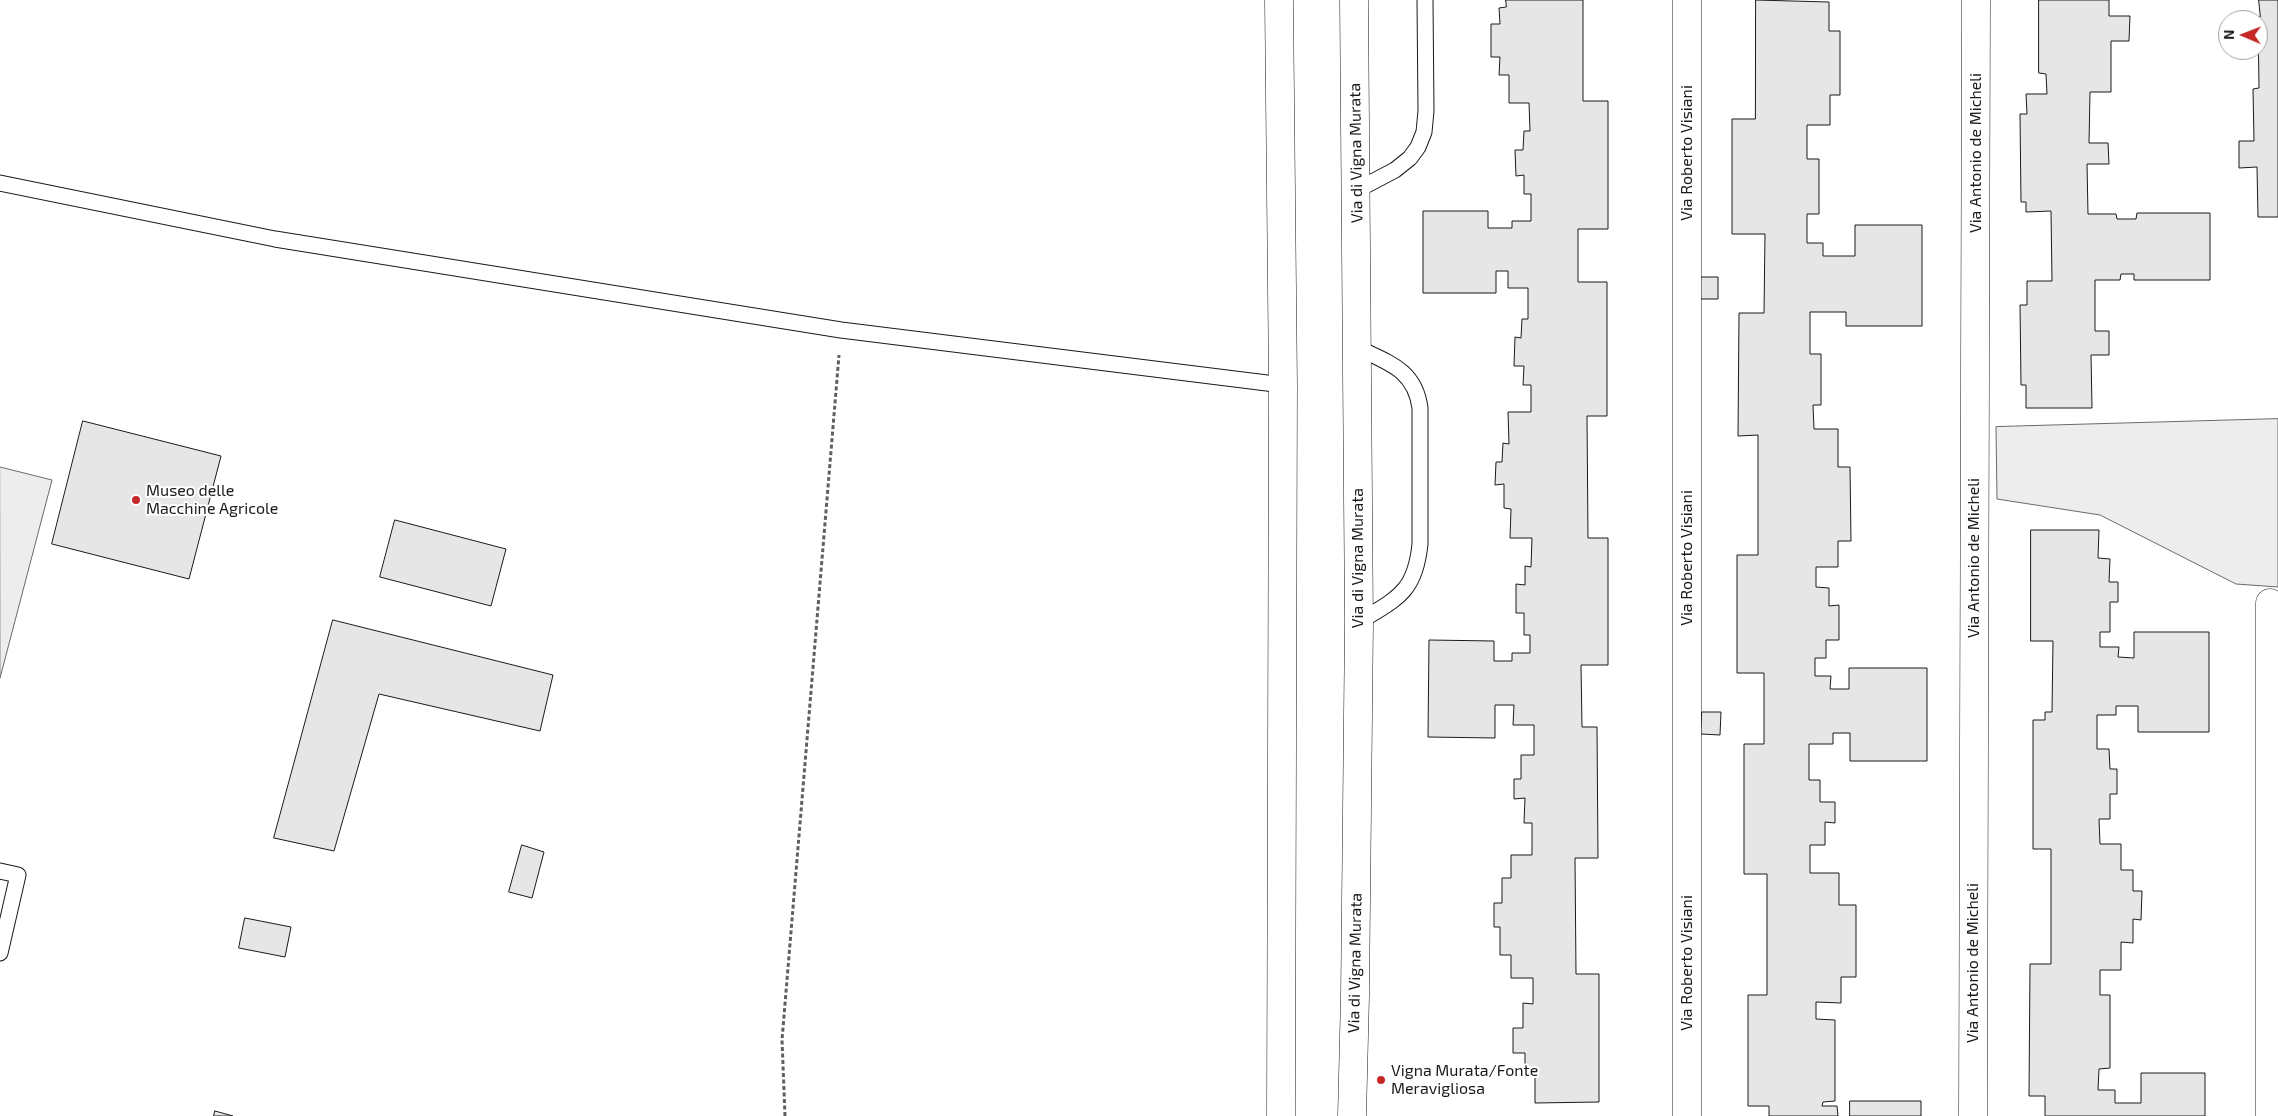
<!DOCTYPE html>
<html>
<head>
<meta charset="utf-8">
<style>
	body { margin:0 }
	#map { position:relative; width:2278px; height:1116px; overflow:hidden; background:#fff; font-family:"Exo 2",sans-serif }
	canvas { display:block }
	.north { position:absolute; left:2218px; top:10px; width:50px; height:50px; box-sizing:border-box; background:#fff; border:1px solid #a3a3a3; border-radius:50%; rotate:271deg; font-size:14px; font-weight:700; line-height:20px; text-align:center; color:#1a1a1a }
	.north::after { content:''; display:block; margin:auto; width:18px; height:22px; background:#c62828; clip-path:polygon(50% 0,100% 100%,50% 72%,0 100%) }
</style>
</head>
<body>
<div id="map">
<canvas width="2278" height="1116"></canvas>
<div class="north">N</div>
</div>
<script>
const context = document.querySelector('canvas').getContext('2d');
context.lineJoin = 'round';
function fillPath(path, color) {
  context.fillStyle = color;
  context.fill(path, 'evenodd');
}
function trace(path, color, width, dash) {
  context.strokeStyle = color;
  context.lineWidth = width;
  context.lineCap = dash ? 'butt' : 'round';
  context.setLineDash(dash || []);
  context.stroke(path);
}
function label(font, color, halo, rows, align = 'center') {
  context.font = font + ' "Exo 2",sans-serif';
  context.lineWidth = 4;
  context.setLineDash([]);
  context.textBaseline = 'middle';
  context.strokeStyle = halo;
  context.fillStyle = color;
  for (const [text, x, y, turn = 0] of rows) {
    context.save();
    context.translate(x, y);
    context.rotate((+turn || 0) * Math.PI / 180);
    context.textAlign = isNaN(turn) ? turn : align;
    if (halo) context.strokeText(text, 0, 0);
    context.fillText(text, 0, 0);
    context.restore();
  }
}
const built = new Path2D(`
	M 2278,419 L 2278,587 L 2236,584 L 2100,515 L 1997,499 L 1996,427 Z
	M 0,467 L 52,480 L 0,678 Z`);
const building = new Path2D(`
	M 1506,0 L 1583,0 L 1583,101 L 1608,101 L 1608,229 L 1578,229 L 1578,282 L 1607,282 L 1607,416 L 1587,416 L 1588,538 L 1608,538 L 1608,665 L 1581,665 L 1582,727 L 1597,727 L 1598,858 L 1575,858 L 1576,974 L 1599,974 L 1599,1102 L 1535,1103 L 1535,1076 L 1525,1077 L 1525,1053 L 1513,1053 L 1513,1028 L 1523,1028 L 1523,1003 L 1533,1004 L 1533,978 L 1511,978 L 1511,955 L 1500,955 L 1500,927 L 1494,927 L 1494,903 L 1502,903 L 1502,878 L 1511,878 L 1511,855 L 1532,855 L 1532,823 L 1524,823 L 1525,798 L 1514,799 L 1514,779 L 1521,779 L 1521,755 L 1534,755 L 1534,725 L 1513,725 L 1514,705 L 1495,705 L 1495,738 L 1428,737 L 1429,640 L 1494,641 L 1494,661 L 1512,661 L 1512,653 L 1530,653 L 1530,635 L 1524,635 L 1524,613 L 1516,613 L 1516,584 L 1525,585 L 1525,566 L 1531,567 L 1532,538 L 1510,538 L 1511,509 L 1504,508 L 1504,484 L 1495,485 L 1496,462 L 1502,462 L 1503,443 L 1509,444 L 1508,412 L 1531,412 L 1531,385 L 1523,385 L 1524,366 L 1514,366 L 1515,337 L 1521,338 L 1522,319 L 1528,319 L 1528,288 L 1508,288 L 1508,271 L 1496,271 L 1496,293 L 1423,293 L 1423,211 L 1488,211 L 1488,228 L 1512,228 L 1512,221 L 1531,221 L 1531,194 L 1524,194 L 1524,175 L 1516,176 L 1515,150 L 1523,150 L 1524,131 L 1530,131 L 1529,103 L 1509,103 L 1509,75 L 1499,75 L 1500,57 L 1491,57 L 1491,24 L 1500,24 L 1499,8 L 1506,7 Z
	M 1756,0 L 1829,2 L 1829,31 L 1840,31 L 1840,95 L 1830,95 L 1830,125 L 1807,125 L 1807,159 L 1819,159 L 1819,214 L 1807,214 L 1807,243 L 1823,243 L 1823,256 L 1855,256 L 1855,225 L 1922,225 L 1922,326 L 1846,326 L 1846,312 L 1810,312 L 1810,354 L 1821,354 L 1821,405 L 1813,405 L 1814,429 L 1838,429 L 1838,467 L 1850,467 L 1851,541 L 1838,541 L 1838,567 L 1816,567 L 1816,587 L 1829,588 L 1829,606 L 1839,605 L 1839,640 L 1826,640 L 1826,658 L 1815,658 L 1815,676 L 1831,676 L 1830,689 L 1849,689 L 1849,668 L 1927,668 L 1927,761 L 1850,761 L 1850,733 L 1833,733 L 1833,744 L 1809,744 L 1809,780 L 1820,780 L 1820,802 L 1835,802 L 1835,823 L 1825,822 L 1825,845 L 1810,845 L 1810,873 L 1839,873 L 1839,905 L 1856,905 L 1856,977 L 1841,977 L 1841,1003 L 1816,1002 L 1816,1019 L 1835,1020 L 1835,1101 L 1823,1102 L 1822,1106 L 1837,1106 L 1838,1116 L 1769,1116 L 1769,1106 L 1748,1106 L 1748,995 L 1767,995 L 1767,874 L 1744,874 L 1744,744 L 1764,744 L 1764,673 L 1737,673 L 1737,555 L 1758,555 L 1758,435 L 1738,436 L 1739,313 L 1764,313 L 1765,234 L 1732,234 L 1732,119 L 1755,119 Z
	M 2039,0 L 2109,0 L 2109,16 L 2130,16 L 2129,41 L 2111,41 L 2111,92 L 2090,92 L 2089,143 L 2108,143 L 2109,164 L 2087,164 L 2088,214 L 2116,214 L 2117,219 L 2136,219 L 2137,213 L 2210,213 L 2210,280 L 2134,280 L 2134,274 L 2121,274 L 2120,280 L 2095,280 L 2095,331 L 2109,331 L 2109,355 L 2091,355 L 2092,408 L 2026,408 L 2026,385 L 2021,385 L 2020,305 L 2027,305 L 2027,281 L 2052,281 L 2051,211 L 2026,212 L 2026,202 L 2021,202 L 2020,114 L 2027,114 L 2026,94 L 2047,94 L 2046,74 L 2039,73 Z
	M 2259,0 L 2278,0 L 2278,217 L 2258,217 L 2257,167 L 2239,168 L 2239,141 L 2254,141 L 2253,89 L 2259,88 L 2258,20 L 2245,20 L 2245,17 L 2260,17 Z
	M 1699,277 L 1718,277 L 1718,299 L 1700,299 Z
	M 83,421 L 221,456 L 189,579 L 52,544 Z
	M 395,520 L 506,549 L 491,606 L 380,577 Z
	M 2031,530 L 2099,530 L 2098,558 L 2110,559 L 2109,582 L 2118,582 L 2118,602 L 2110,602 L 2110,632 L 2100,632 L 2100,647 L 2119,647 L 2118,657 L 2134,658 L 2134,632 L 2209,632 L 2209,732 L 2138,732 L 2138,706 L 2116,706 L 2116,715 L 2097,715 L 2097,749 L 2109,749 L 2110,769 L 2117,769 L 2117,794 L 2110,794 L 2110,819 L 2099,819 L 2100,844 L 2121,844 L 2121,870 L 2133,870 L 2133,891 L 2142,891 L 2141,920 L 2133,919 L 2133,943 L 2121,942 L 2121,970 L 2100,970 L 2100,995 L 2110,995 L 2110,1068 L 2099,1069 L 2098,1090 L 2115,1090 L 2115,1103 L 2141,1103 L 2141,1073 L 2205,1073 L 2205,1116 L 2045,1116 L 2045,1096 L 2029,1096 L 2030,964 L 2051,964 L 2051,849 L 2033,849 L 2033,720 L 2045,720 L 2045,712 L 2052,712 L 2053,641 L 2031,641 Z
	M 333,620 L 553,675 L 540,731 L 379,694 L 334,851 L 274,838 Z
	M 1702,712 L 1721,712 L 1720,735 L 1701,734 Z
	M 522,845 L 544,852 L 532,898 L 509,892 Z
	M 245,918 L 291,927 L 285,957 L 239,948 Z
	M 1850,1101 L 1921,1101 L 1921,1116 L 1850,1116 Z
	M 215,1111 L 233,1116 L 214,1116 Z`);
const path = new Path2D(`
	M 785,1116 L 782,1040 L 839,355`);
const lane = new Path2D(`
	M 0,183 L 275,239 L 841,330 L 1283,385
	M 1357,190 L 1395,170 L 1410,158 L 1418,147 L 1424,132 L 1426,111 L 1425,0
	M 1358,348 C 1389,363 1415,370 1420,408 L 1420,544 C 1415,593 1397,598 1359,622
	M 0,871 L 18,875 L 0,953`);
const street = new Path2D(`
	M 1687,1116 L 1687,0
	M 1973,1116 L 1976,0
	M 2270,1116 L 2270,603`);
const secondary = new Path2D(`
	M 1279,0 L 1283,385 L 1281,1116
	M 1352,1116 L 1355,996 L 1359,622 L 1354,0`);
const markers = [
	[136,500,5,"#c62828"],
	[1381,1080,5,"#c62828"]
];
const streetNames = [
	["Via di Vigna Murata",1356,153,-91],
	["Via Roberto Visiani",1687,153,-90],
	["Via Antonio de Micheli",1976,153,-90],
	["Via di Vigna Murata",1358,558,-90],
	["Via Roberto Visiani",1687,558,-90],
	["Via Antonio de Micheli",1974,558,-90],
	["Via di Vigna Murata",1355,963,-89],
	["Via Roberto Visiani",1687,963,-90],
	["Via Antonio de Micheli",1973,963,-90]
];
const poiNames = [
	["Museo delle",146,491],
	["Macchine Agricole",146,509],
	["Vigna Murata/Fonte",1391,1071],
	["Meravigliosa",1391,1089]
];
fillPath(built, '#ededed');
trace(built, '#6a6a6a', 1);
fillPath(building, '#e6e6e6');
trace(building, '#1a1a1a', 1);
trace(lane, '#1a1a1a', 17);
trace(street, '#1a1a1a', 29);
trace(secondary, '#1a1a1a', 29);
trace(path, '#5f5f5f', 3, [4, 2.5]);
trace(lane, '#fff', 15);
trace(street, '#fff', 28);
trace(secondary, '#fff', 28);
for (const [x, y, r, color] of markers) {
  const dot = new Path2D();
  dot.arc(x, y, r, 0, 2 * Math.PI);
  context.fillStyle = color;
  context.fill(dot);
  trace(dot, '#fff', 2);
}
label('16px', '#1a1a1a', '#fff', streetNames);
label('16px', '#1a1a1a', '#fff', poiNames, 'left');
</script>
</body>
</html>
